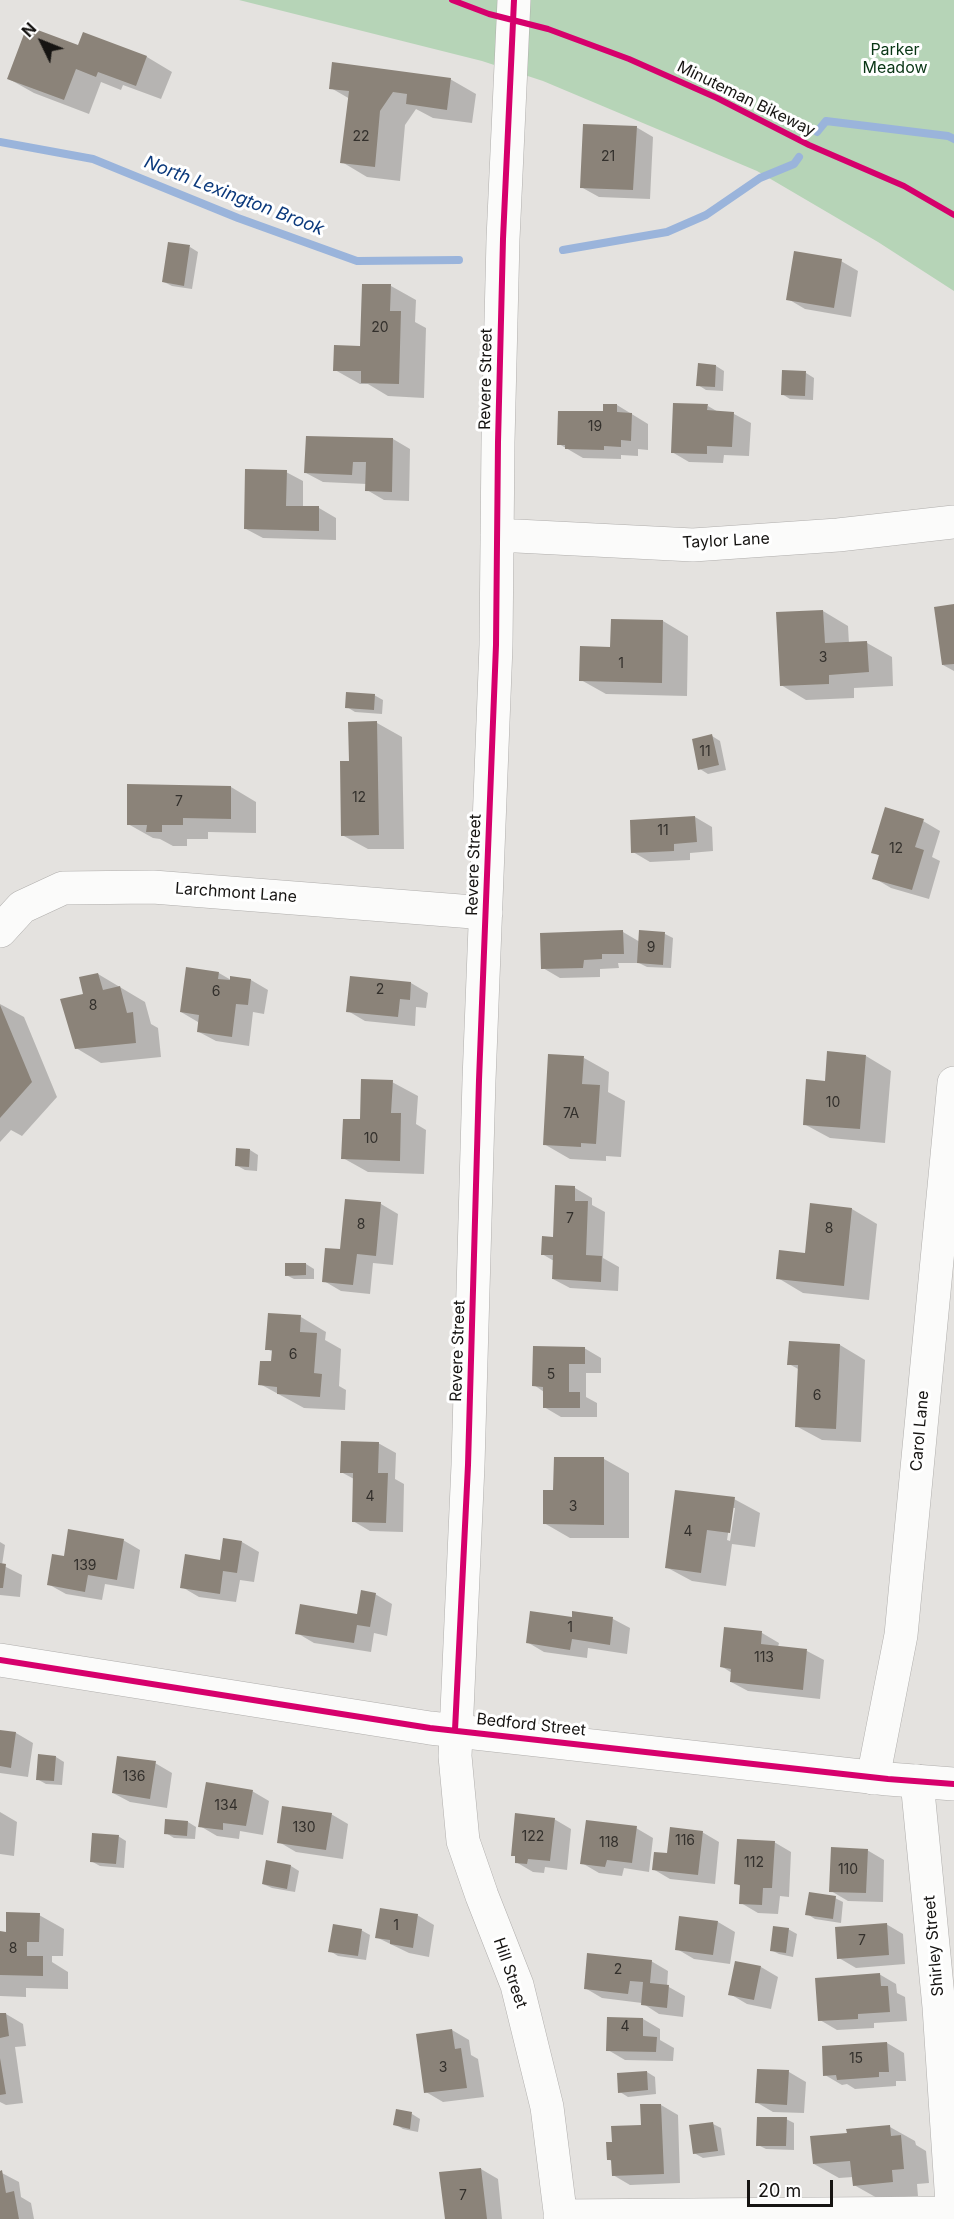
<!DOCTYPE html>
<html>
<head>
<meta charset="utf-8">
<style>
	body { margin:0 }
	#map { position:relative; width:954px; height:2219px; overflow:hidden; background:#e4e2df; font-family:Inter,sans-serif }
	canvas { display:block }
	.north { position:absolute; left:12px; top:12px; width:60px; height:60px; -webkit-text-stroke:4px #fff; paint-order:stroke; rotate:313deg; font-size:16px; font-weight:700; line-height:24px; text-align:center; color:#161412 }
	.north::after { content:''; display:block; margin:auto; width:21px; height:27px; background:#161412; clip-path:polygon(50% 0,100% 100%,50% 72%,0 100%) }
	.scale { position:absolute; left:747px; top:2180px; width:86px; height:27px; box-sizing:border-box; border:3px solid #161412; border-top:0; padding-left:8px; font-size:18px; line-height:21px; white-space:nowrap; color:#161412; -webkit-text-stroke:4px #fff; paint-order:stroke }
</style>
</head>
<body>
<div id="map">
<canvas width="954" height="2219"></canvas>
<div class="north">N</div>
<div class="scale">20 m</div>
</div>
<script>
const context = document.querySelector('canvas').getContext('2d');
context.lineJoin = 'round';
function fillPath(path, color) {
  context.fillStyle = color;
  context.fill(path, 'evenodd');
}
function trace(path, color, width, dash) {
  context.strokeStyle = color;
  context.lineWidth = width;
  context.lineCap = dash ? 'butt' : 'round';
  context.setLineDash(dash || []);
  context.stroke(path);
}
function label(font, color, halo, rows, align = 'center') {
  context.font = font + ' Inter,sans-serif';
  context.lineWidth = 6;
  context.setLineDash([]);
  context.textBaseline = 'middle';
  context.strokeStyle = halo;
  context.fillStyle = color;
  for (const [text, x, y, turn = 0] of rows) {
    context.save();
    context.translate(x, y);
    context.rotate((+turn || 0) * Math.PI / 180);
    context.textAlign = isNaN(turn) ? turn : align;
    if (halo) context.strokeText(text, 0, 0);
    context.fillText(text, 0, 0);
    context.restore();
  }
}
const green = new Path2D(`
	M 239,0 L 954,0 L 954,291 L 878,242 L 757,171 L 543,81 L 482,61 Z`);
const shadow = new Path2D(`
	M 78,47 L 147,57 L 172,72 L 161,99 L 123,85 L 121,90 L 101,82 L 89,114 L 34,93 L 9,79 Z
	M 450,79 L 476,94 L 472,123 L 433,118 L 416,109 L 405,125 L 400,181 L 367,177 L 342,162 L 350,99 L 331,88 Z
	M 636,127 L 653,137 L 650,199 L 599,197 L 581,187 Z
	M 190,247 L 198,252 L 192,289 L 172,286 L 164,282 Z
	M 841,261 L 858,271 L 851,317 L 805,309 L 788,299 Z
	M 391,286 L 416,300 L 415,322 L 426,328 L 424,398 L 388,396 L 368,384 L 360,384 L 335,370 L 361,347 Z
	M 699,365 L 716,366 L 724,371 L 723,391 L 706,390 L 698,385 Z
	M 806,373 L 814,378 L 813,400 L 790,399 L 782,394 Z
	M 617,405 L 648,424 L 648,450 L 638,449 L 638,456 L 621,455 L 621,459 L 583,458 L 559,444 Z
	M 708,406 L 720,413 L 734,414 L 751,423 L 749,456 L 724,455 L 723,463 L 689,462 L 672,452 Z
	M 393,439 L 410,449 L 409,501 L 384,500 L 367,490 L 367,484 L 323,482 L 306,473 Z
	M 286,472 L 303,481 L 303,507 L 319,508 L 336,518 L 336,540 L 263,538 L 246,529 Z
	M 954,606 L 954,671 L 943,665 Z
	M 823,611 L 848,626 L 849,644 L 867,643 L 892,657 L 893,686 L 854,688 L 854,698 L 806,700 L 781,685 Z
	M 612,620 L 663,621 L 688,636 L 687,696 L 606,694 L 581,680 L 611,648 Z
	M 374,695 L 383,700 L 382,714 L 355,712 L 347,707 Z
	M 377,723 L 402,737 L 404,849 L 368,849 L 342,835 L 350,763 Z
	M 712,736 L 720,741 L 726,770 L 708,774 L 700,769 Z
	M 231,787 L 256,802 L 256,833 L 208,832 L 208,839 L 187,839 L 187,846 L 173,846 L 160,839 L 153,838 L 128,824 Z
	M 886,809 L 923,821 L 940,831 L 932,857 L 940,861 L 929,899 L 891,888 L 874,878 L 880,856 L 873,852 Z
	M 695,817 L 712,827 L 713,851 L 690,853 L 690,860 L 650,862 L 633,852 Z
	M 623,932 L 640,942 L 665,934 L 673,938 L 671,968 L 647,967 L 639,963 L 618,963 L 619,968 L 600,969 L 600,977 L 560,978 L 543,968 Z
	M 219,973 L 231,980 L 251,980 L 268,990 L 264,1014 L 253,1012 L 249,1046 L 216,1041 L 199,1032 L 198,1022 L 181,1012 Z
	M 98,974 L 145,1002 L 151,1024 L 158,1028 L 161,1057 L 101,1063 L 76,1048 L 85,995 Z
	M 411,983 L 428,993 L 426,1008 L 416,1007 L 415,1026 L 365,1021 L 348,1011 Z
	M 0,1004 L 24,1017 L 57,1097 L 22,1136 L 11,1130 L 0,1142 Z
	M 866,1056 L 891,1071 L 885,1143 L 830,1138 L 804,1124 L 826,1082 Z
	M 584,1058 L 609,1072 L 608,1092 L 625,1101 L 621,1157 L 606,1156 L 606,1161 L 570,1159 L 544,1144 Z
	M 392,1082 L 418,1096 L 416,1124 L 426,1130 L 424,1174 L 368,1172 L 343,1158 L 361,1121 Z
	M 250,1150 L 258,1155 L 257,1171 L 245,1170 L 236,1165 Z
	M 575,1188 L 592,1198 L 592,1205 L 605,1212 L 603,1258 L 619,1267 L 618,1291 L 570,1288 L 553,1279 L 554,1261 L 542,1254 L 554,1238 Z
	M 347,1201 L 381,1204 L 398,1214 L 393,1265 L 373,1263 L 370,1294 L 341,1291 L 324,1281 L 342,1251 Z
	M 812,1205 L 852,1209 L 877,1224 L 869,1300 L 803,1293 L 778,1278 L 806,1255 Z
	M 286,1264 L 306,1264 L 314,1269 L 314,1279 L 294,1279 L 286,1275 Z
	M 301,1317 L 326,1332 L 325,1340 L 341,1349 L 339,1386 L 346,1390 L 345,1410 L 304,1408 L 260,1384 L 272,1362 L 273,1352 L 267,1349 Z
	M 790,1343 L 840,1345 L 865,1360 L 861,1442 L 822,1440 L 796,1426 L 800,1370 L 789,1364 Z
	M 584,1348 L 601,1358 L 601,1373 L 586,1373 L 586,1397 L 597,1403 L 597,1417 L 561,1417 L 544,1407 L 544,1392 L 534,1385 Z
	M 378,1443 L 396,1453 L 395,1479 L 404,1484 L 403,1532 L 370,1531 L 353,1521 L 354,1479 L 341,1472 Z
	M 604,1459 L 629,1473 L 629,1538 L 570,1538 L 544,1523 L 555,1491 Z
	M 734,1499 L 760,1513 L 755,1547 L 732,1544 L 726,1586 L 692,1581 L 666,1567 ZM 732,1508 L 735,1508 L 730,1541 L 727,1540 Z
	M 123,1540 L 140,1550 L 134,1589 L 105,1584 L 102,1600 L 66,1594 L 48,1584 L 65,1558 Z
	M 0,1542 L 5,1545 L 2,1565 L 22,1575 L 20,1597 L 0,1595 Z
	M 242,1542 L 259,1552 L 254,1582 L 240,1580 L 236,1602 L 199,1597 L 182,1587 L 221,1561 Z
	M 375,1594 L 392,1604 L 387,1636 L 374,1633 L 371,1652 L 314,1643 L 297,1633 L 358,1615 Z
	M 574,1613 L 613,1619 L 630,1628 L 627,1654 L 588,1648 L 587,1658 L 544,1652 L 527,1642 L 573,1619 Z
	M 725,1629 L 762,1633 L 779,1643 L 778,1647 L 807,1651 L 824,1660 L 820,1699 L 748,1691 L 731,1682 L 732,1673 L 721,1666 Z
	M 0,1731 L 16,1733 L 33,1743 L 28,1777 L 0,1773 Z
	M 56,1757 L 64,1762 L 62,1785 L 46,1784 L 37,1779 Z
	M 155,1763 L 172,1773 L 167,1808 L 130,1802 L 113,1793 Z
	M 252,1791 L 269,1801 L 263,1835 L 240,1831 L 239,1839 L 217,1836 L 200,1826 Z
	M 0,1812 L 17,1822 L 14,1856 L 0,1854 Z
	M 331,1814 L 348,1824 L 343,1859 L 296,1852 L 279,1842 Z
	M 554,1819 L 571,1829 L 567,1870 L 545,1867 L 544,1873 L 533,1872 L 516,1862 L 517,1857 L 513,1855 Z
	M 188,1822 L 196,1827 L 195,1839 L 174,1838 L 166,1833 Z
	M 636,1828 L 653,1838 L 649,1872 L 624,1868 L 622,1876 L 599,1873 L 582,1863 Z
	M 702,1832 L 719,1842 L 715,1884 L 670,1879 L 653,1869 L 668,1855 Z
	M 118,1836 L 126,1841 L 124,1868 L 100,1866 L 91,1861 Z
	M 774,1842 L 791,1852 L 789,1897 L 780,1896 L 778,1914 L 758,1913 L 741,1903 L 742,1887 L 736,1883 Z
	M 867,1850 L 884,1860 L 883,1902 L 848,1901 L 831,1891 Z
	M 291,1866 L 299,1871 L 295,1892 L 272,1888 L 263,1884 Z
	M 835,1898 L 843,1902 L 841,1923 L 815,1919 L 807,1914 Z
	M 39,1915 L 64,1929 L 63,1956 L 52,1956 L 52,1962 L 68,1972 L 68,1989 L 26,1988 L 26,1997 L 0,1996 L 0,1933 L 7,1933 Z
	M 417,1915 L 434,1925 L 429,1957 L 409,1953 L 376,1937 Z
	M 718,1922 L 735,1932 L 730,1964 L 694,1959 L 677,1949 Z
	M 886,1924 L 903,1934 L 905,1964 L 856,1968 L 839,1958 Z
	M 788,1929 L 797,1934 L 793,1957 L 779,1954 L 771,1950 Z
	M 361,1930 L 370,1935 L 366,1960 L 338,1956 L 330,1951 Z
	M 651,1961 L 668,1971 L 667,1986 L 685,1996 L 683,2017 L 659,2014 L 642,2003 L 602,1998 L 585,1988 Z
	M 761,1967 L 778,1977 L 771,2009 L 747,2004 L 730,1994 Z
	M 879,1974 L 896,1984 L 897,1993 L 905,1997 L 907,2021 L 874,2023 L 874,2028 L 837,2030 L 820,2020 Z
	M 6,2014 L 23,2024 L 26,2046 L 15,2047 L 23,2103 L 6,2105 L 0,2102 L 0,2015 Z
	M 643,2019 L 660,2029 L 660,2040 L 674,2048 L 673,2061 L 625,2060 L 608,2050 Z
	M 452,2030 L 469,2040 L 471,2055 L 478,2059 L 484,2097 L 443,2102 L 426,2092 Z
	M 887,2043 L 904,2053 L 906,2081 L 896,2081 L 896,2086 L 855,2089 L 847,2084 L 842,2085 L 825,2075 Z
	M 758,2070 L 789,2072 L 806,2082 L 804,2113 L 773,2112 L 756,2102 Z
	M 647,2072 L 655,2077 L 656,2094 L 628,2097 L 620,2092 Z
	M 661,2105 L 678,2115 L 680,2183 L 630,2185 L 613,2175 L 613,2162 L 608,2159 L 613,2144 L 643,2126 Z
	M 412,2114 L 420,2119 L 418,2132 L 403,2129 L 395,2124 Z
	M 786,2119 L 794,2123 L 794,2150 L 766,2149 L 758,2145 Z
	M 713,2124 L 721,2128 L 725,2155 L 703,2158 L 694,2153 Z
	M 890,2127 L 915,2141 L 916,2145 L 926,2151 L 929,2183 L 917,2184 L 918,2196 L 879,2199 L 854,2185 L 853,2177 L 839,2178 L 814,2164 L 848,2135 Z
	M 481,2169 L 498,2179 L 502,2219 L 446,2219 Z
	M 0,2172 L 19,2182 L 21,2197 L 31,2203 L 34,2219 L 0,2219 Z`);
const stream = new Path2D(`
	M 817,132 L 826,121 L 948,136 L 954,139
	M 0,142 L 93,159 L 238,218 L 357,261 L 459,260
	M 563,250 L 667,232 L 706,215 L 760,178 L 794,164 L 799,157`);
const building = new Path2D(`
	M 27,26 L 78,45 L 83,32 L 147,56 L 136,86 L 98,72 L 96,77 L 76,69 L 64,100 L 7,79 Z
	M 332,62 L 451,78 L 447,110 L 406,104 L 407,94 L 393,92 L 380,111 L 375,167 L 340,163 L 349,91 L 329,89 Z
	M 583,124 L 637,126 L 633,190 L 580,188 Z
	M 168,242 L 190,245 L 184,286 L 162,282 Z
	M 794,251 L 842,259 L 834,308 L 786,300 Z
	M 362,284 L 391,284 L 390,311 L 401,311 L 399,384 L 361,383 L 361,371 L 333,371 L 334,345 L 360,346 Z
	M 698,363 L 716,365 L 715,387 L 696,386 Z
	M 782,370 L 806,371 L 805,396 L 781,395 Z
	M 673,403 L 708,404 L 707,410 L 734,412 L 732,447 L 707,446 L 707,454 L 671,453 Z
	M 603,404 L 617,404 L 617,412 L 632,413 L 631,441 L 621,440 L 621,447 L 604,446 L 604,450 L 565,449 L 565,445 L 557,445 L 558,411 L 603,411 Z
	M 306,436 L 393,438 L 392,492 L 365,491 L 366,462 L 353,462 L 352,475 L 304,473 Z
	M 245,469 L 287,470 L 286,506 L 319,506 L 319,531 L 244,529 Z
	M 954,604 L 954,664 L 942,665 L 934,607 Z
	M 823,610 L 825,643 L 867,641 L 869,672 L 829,675 L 829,684 L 780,686 L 776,612 Z
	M 611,619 L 663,620 L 662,683 L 579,681 L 580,646 L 610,647 Z
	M 346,692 L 375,694 L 374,710 L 345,708 Z
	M 377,721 L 379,835 L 341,836 L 340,761 L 349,761 L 348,722 Z
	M 712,734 L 719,765 L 698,770 L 692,739 Z
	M 127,784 L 231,786 L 231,819 L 183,818 L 183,825 L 162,825 L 162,832 L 146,832 L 147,825 L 127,825 Z
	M 885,807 L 924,819 L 915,847 L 924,850 L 912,890 L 872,879 L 879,855 L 871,853 Z
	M 695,816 L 697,842 L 674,844 L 674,851 L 631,853 L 630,820 Z
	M 623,930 L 624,954 L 602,954 L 602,959 L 584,960 L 583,968 L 541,969 L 540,933 Z
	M 639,930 L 665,932 L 663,965 L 637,963 Z
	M 186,967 L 219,972 L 218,979 L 230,980 L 230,976 L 251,979 L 248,1005 L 236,1004 L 232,1037 L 197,1032 L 199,1015 L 180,1012 Z
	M 98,973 L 103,990 L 120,986 L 127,1013 L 133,1012 L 136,1043 L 75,1049 L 60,999 L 83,994 L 79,977 Z
	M 350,976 L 411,982 L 410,1000 L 400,999 L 398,1017 L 346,1012 Z
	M 0,1005 L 32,1082 L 0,1118 Z
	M 827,1051 L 866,1055 L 860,1129 L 803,1125 L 806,1079 L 825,1081 Z
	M 548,1054 L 584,1056 L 582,1084 L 600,1085 L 596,1144 L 581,1143 L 581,1147 L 543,1145 Z
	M 361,1079 L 393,1080 L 391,1113 L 401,1113 L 400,1161 L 341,1159 L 343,1119 L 360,1119 Z
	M 236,1148 L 250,1149 L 249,1167 L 235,1166 Z
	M 555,1185 L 575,1186 L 575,1201 L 588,1201 L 586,1255 L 602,1256 L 601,1282 L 552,1279 L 553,1255 L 541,1255 L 542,1236 L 553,1237 Z
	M 345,1199 L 381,1202 L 376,1256 L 357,1254 L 353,1285 L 322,1282 L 325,1248 L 340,1249 Z
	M 810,1203 L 852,1208 L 844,1286 L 776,1279 L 779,1250 L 805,1253 Z
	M 285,1263 L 306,1263 L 306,1275 L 285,1276 Z
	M 268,1313 L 301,1315 L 300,1332 L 317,1333 L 314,1373 L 322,1374 L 320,1397 L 277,1394 L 277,1387 L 258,1385 L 260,1361 L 271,1361 L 272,1350 L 265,1350 Z
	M 789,1341 L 840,1344 L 836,1429 L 795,1427 L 798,1365 L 787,1365 Z
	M 533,1346 L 585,1347 L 585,1364 L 569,1364 L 569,1392 L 580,1392 L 580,1408 L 543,1408 L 543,1387 L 532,1386 Z
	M 341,1441 L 379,1442 L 378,1473 L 388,1473 L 386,1523 L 352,1522 L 353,1473 L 340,1473 Z
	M 554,1457 L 604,1457 L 604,1525 L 543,1524 L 543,1490 L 553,1490 Z
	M 675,1490 L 735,1497 L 730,1533 L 707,1530 L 701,1573 L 665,1568 Z
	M 68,1529 L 124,1539 L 117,1580 L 88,1575 L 85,1592 L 47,1585 L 52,1554 L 64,1556 Z
	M 223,1538 L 242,1541 L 237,1573 L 223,1571 L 220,1594 L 180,1588 L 185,1554 L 220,1560 Z
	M 0,1563 L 6,1564 L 3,1588 L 0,1588 Z
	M 361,1590 L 376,1593 L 370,1627 L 357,1625 L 354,1643 L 295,1634 L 300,1604 L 357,1614 Z
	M 530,1611 L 572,1617 L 572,1611 L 613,1617 L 610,1645 L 572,1639 L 570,1650 L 526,1643 Z
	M 724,1627 L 762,1631 L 761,1644 L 807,1649 L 803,1690 L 730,1682 L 731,1669 L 720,1667 Z
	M 0,1730 L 16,1732 L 11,1768 L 0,1766 Z
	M 38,1754 L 56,1756 L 54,1781 L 36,1780 Z
	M 117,1756 L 156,1761 L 150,1799 L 112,1793 Z
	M 206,1782 L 253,1790 L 246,1826 L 223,1823 L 223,1830 L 198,1827 Z
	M 282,1806 L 332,1813 L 326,1850 L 277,1843 Z
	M 515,1813 L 555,1818 L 550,1861 L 528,1859 L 527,1864 L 515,1863 L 515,1856 L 511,1856 Z
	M 165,1819 L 188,1821 L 187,1836 L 164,1834 Z
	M 586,1820 L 637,1826 L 632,1863 L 607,1860 L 605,1867 L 580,1864 Z
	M 670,1827 L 703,1831 L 698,1875 L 652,1870 L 654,1852 L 667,1853 Z
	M 92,1833 L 119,1835 L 116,1864 L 90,1862 Z
	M 737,1839 L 775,1841 L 772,1888 L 763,1888 L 762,1905 L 739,1904 L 740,1885 L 734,1884 Z
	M 831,1847 L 868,1849 L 866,1893 L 829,1892 Z
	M 266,1860 L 291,1865 L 287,1889 L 262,1884 Z
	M 809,1892 L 836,1896 L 833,1919 L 805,1915 Z
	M 380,1908 L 418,1914 L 413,1948 L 390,1944 L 390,1940 L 375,1938 Z
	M 6,1912 L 40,1913 L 39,1942 L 27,1942 L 27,1956 L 43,1956 L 43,1976 L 0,1975 L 0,1931 L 6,1932 Z
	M 679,1916 L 718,1921 L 713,1955 L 675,1950 Z
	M 887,1923 L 889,1955 L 837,1959 L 835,1927 Z
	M 333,1924 L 362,1929 L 358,1956 L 328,1952 Z
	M 773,1926 L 789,1928 L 786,1953 L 770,1951 Z
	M 587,1953 L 652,1960 L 650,1983 L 669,1985 L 667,2008 L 641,2005 L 643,1982 L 630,1981 L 628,1994 L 584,1989 Z
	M 735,1961 L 761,1966 L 754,2000 L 728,1995 Z
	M 880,1973 L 881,1986 L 888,1986 L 890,2012 L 858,2014 L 858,2019 L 818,2021 L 815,1978 Z
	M 0,2013 L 6,2013 L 9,2036 L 0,2038 Z
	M 607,2017 L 643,2018 L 643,2036 L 657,2037 L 656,2052 L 606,2051 Z
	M 452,2029 L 455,2049 L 461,2048 L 467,2088 L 424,2093 L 416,2034 Z
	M 887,2042 L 889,2072 L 879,2072 L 879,2077 L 837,2080 L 836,2075 L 823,2076 L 822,2046 Z
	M 0,2058 L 6,2094 L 0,2095 Z
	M 757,2069 L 789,2070 L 787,2105 L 755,2103 Z
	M 647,2071 L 648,2090 L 618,2093 L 617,2073 Z
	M 640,2104 L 661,2104 L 664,2174 L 612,2176 L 611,2160 L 607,2160 L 606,2142 L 612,2142 L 611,2126 L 641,2125 Z
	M 396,2109 L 412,2112 L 410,2129 L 393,2125 Z
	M 757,2117 L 787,2117 L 786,2146 L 756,2146 Z
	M 713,2122 L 718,2151 L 693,2154 L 689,2125 Z
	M 890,2125 L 891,2136 L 901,2135 L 904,2169 L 892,2170 L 893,2182 L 853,2186 L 850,2161 L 813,2164 L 810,2136 L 847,2133 L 846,2129 Z
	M 481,2168 L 487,2219 L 445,2219 L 439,2172 Z
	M 2,2170 L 6,2193 L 14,2191 L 19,2219 L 0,2219 L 0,2171 Z`);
const minor = new Path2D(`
	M 514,0 L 503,239 L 498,442 L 496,645 L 479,1080 L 468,1465 L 455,1756 L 463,1841 L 482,1896 L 517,1985 L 547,2107 L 561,2219
	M 497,535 L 693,545 L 838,535 L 954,522
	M 0,931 L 22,907 L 63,888 L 153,887 L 486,913
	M 873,1778 L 901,1635 L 954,1083
	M 917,1781 L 939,2007 L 953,2219
	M 560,2216 L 954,2213`);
const major = new Path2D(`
	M 0,1660 L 430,1728 L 888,1779 L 954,1784`);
const cycleway = new Path2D(`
	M 452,0 L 489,14 L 548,29 L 629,59 L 717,98 L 809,145 L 904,186 L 954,215
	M 0,1660 L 430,1728 L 888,1779 L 954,1784
	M 455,1730 L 468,1465 L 479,1080 L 496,645 L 498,442 L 503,239 L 514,0`);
const numberNames = [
	["22",361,137],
	["21",608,157],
	["20",380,328],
	["19",595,427],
	["3",823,658],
	["1",621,664],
	["11",705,752],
	["12",359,798],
	["7",179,802],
	["11",663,831],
	["12",896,849],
	["9",651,948],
	["2",380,990],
	["6",216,992],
	["8",93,1006],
	["10",833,1103],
	["7A",571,1114],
	["10",371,1139],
	["7",570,1219],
	["8",361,1225],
	["8",829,1229],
	["6",293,1355],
	["5",551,1375],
	["6",817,1396],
	["4",370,1497],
	["3",573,1507],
	["4",688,1532],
	["139",85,1566],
	["1",570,1628],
	["113",764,1658],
	["136",134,1777],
	["134",226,1806],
	["130",304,1828],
	["122",533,1837],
	["116",685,1841],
	["118",609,1843],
	["112",754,1863],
	["110",848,1870],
	["1",396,1926],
	["7",862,1941],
	["8",13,1949],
	["2",618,1970],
	["4",625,2027],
	["15",856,2059],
	["3",443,2068],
	["7",463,2196]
];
const parkNames = [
	["Parker",895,50],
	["Meadow",895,68]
];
const streetNames = [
	["Minuteman Bikeway",746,99,26],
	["Revere Street",486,379,-89],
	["Taylor Lane",726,541,-3],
	["Revere Street",474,865,-88],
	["Larchmont Lane",236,893,4],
	["Revere Street",458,1351,-88],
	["Carol Lane",920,1431,-85],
	["Bedford Street",531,1725,6],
	["Shirley Street",934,1946,-95],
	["Hill Street",510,1973,71]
];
const waterNames = [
	["North Lexington Brook",234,196,21]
];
fillPath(green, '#b6d4b7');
fillPath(shadow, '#0003');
trace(stream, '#9ab4db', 8);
fillPath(building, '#8b8379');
trace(minor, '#b0aeac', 34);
trace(major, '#b0aeac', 34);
trace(minor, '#fbfbfa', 33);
trace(major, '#fbfbfa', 33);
trace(cycleway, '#d6006c', 6);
label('14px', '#33302c', null, numberNames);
label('16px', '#093615', '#fff', parkNames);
label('16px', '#161412', '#fff', streetNames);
label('italic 18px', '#0b397c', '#fff', waterNames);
</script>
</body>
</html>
